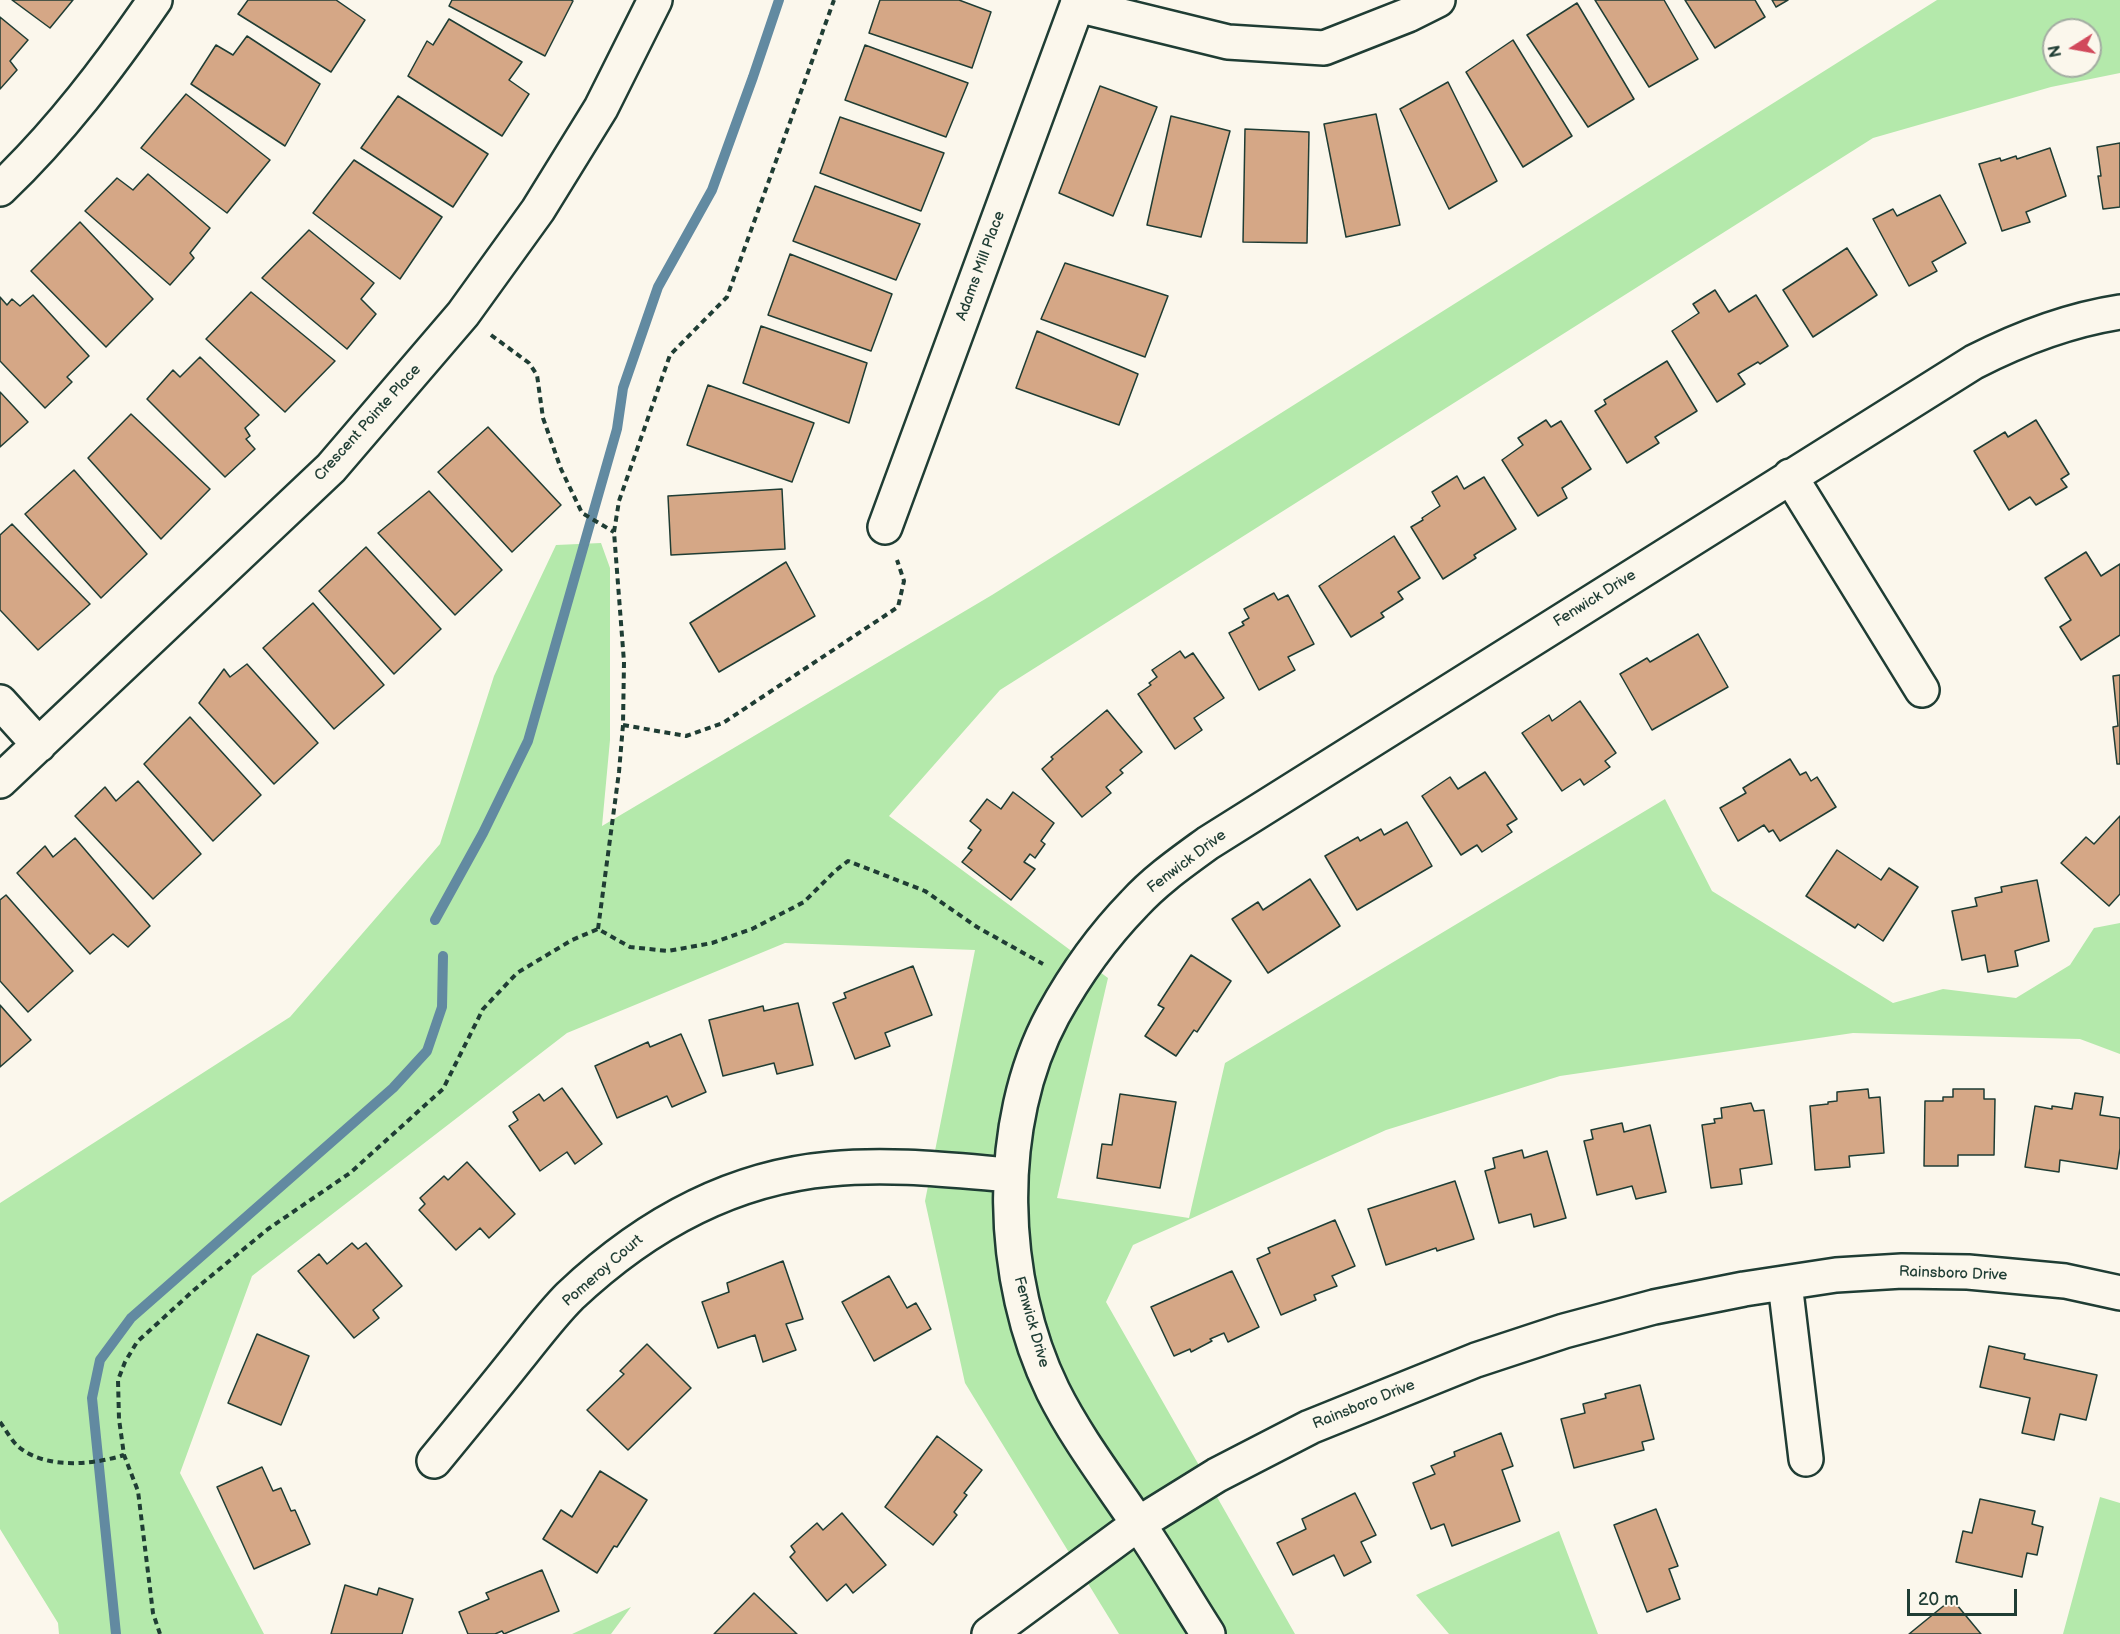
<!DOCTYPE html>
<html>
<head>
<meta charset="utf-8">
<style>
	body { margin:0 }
	#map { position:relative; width:2120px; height:1634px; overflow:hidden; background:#fbf7ec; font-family:"Balsamiq Sans",sans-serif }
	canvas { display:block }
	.north { position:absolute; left:2042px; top:18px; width:60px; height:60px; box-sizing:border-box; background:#fbf7ec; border:2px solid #a3ada2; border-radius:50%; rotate:259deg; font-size:16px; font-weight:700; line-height:24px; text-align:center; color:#1f3d34 }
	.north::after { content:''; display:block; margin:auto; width:21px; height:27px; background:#d1495b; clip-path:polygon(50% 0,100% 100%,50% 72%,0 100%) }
	.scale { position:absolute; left:1907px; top:1589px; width:110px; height:27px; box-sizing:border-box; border:3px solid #1f3d34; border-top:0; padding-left:8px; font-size:18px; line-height:21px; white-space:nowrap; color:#1f3d34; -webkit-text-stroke:4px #fbf7ec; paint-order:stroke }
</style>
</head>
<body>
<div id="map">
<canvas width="2120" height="1634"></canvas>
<div class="north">N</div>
<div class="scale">20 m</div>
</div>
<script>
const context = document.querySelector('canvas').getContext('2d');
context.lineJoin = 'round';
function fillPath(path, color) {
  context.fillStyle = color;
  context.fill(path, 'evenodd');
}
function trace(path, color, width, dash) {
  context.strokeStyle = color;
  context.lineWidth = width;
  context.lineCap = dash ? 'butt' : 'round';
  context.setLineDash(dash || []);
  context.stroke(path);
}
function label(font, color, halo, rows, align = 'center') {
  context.font = font + ' "Balsamiq Sans",sans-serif';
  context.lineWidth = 5;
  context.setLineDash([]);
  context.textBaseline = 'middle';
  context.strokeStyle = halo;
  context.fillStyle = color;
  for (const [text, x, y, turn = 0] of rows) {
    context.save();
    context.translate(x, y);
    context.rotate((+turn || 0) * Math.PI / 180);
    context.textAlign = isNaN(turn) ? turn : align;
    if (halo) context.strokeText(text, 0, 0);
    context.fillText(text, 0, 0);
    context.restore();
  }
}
const green = new Path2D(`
	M 1937,0 L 2120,0 L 2120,73 L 2051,87 L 1873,138 L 1000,690 L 889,816 L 1108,978 L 1057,1198 L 1189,1218 L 1225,1063 L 1665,799 L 1712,891 L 1893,1003 L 1943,989 L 2016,998 L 2070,965 L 2094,928 L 2120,923 L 2120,1054 L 2080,1039 L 1853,1033 L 1560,1076 L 1386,1130 L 1133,1245 L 1106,1302 L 1295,1634 L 1119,1634 L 965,1383 L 925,1201 L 975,950 L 785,943 L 567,1033 L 252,1276 L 180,1473 L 264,1634 L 59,1634 L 58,1623 L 0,1529 L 0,1203 L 290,1017 L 440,844 L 494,676 L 556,545 L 601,543 L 610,568 L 610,740 L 602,826 L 992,595 ZM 2054,30 L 2090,30 L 2090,66 L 2054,66 Z
	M 2100,1497 L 2120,1503 L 2120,1634 L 2063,1634 Z
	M 1559,1531 L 1598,1634 L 1449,1634 L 1416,1595 Z
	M 631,1607 L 611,1634 L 572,1634 Z`);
const stream = new Path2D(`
	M 435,920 L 483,833 L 528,741 L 617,429 L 623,388 L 658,287 L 712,190 L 753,77 L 779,0
	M 116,1634 L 92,1398 L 100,1360 L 131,1318 L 393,1088 L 427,1051 L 442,1007 L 443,956`);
const building = new Path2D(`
	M 12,0 L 73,0 L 50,28 Z
	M 248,0 L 336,0 L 365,20 L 331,72 L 238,14 Z
	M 452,0 L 571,0 L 573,1 L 545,56 L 449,6 Z
	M 880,0 L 959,0 L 991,12 L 972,68 L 869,33 Z
	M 1595,0 L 1664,0 L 1698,59 L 1649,87 Z
	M 1685,0 L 1755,0 L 1765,17 L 1715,48 Z
	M 1772,0 L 1788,0 L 1776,7 Z
	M 1577,3 L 1634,99 L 1588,127 L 1527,35 Z
	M 0,17 L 28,40 L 10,61 L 17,70 L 0,89 Z
	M 449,19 L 522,62 L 509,80 L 529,94 L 502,136 L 408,76 L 427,41 L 433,45 Z
	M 247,36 L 320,84 L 285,146 L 191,84 L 216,45 L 233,55 Z
	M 1513,40 L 1572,136 L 1523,167 L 1466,72 Z
	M 865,45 L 968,83 L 946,137 L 845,100 Z
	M 1448,82 L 1497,181 L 1449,209 L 1400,109 Z
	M 1100,86 L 1157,107 L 1113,216 L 1059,193 Z
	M 186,94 L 270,160 L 227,213 L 141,148 Z
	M 398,96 L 488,154 L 453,207 L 361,148 Z
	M 1376,114 L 1400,225 L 1346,237 L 1324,124 Z
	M 1171,116 L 1230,131 L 1201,237 L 1147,225 Z
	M 840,117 L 944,153 L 921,211 L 820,173 Z
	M 1245,129 L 1309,132 L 1307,243 L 1243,242 Z
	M 2120,143 L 2120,207 L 2103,209 L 2098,176 L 2101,176 L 2097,147 Z
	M 2050,148 L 2066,196 L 2026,212 L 2030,222 L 2002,231 L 1979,164 L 2000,158 L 2001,161 L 2016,156 L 2017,159 Z
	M 354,160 L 442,217 L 400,279 L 313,213 Z
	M 148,174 L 210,228 L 190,253 L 194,258 L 170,285 L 85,211 L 117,178 L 133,190 Z
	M 815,186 L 920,224 L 896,280 L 793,241 Z
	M 1940,195 L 1966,243 L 1932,262 L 1937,271 L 1909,286 L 1873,219 L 1893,209 L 1897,216 Z
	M 80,222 L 153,299 L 106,347 L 31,271 Z
	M 309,230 L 374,283 L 361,299 L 376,314 L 347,349 L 262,278 Z
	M 1847,248 L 1877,295 L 1813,337 L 1783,290 Z
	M 790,254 L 892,294 L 871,351 L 768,315 Z
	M 1065,263 L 1168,296 L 1145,357 L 1041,319 Z
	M 1715,290 L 1729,312 L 1756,295 L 1788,346 L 1760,364 L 1758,362 L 1738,374 L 1745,384 L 1717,402 L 1672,331 L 1699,313 L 1693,304 Z
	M 251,292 L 335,361 L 285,412 L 206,339 Z
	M 33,295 L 89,356 L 67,377 L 72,382 L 45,408 L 0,361 L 0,297 L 7,305 L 12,299 L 20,306 Z
	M 761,326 L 867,363 L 849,423 L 743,383 Z
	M 1037,331 L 1138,374 L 1119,425 L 1016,388 Z
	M 200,357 L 259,415 L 245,428 L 250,436 L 246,439 L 255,449 L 225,477 L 147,399 L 173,370 L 180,377 Z
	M 1667,361 L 1697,411 L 1655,437 L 1659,443 L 1627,463 L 1595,411 L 1606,404 L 1604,400 Z
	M 708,385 L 814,423 L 792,482 L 687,445 Z
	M 0,392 L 28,422 L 0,447 Z
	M 131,414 L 210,489 L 161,539 L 88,458 Z
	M 1546,420 L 1551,427 L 1561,421 L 1591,469 L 1562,488 L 1567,498 L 1538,516 L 1502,460 L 1523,445 L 1518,438 Z
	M 2036,420 L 2069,474 L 2061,479 L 2067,487 L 2036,505 L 2030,497 L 2009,510 L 1974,451 L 2005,432 L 2008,437 Z
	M 488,427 L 561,505 L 512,552 L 438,472 Z
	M 74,470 L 147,554 L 101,598 L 25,514 Z
	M 1457,476 L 1464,489 L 1484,477 L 1516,529 L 1474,555 L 1476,558 L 1443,579 L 1411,527 L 1423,520 L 1422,518 L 1440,506 L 1432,492 Z
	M 782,489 L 785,549 L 671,555 L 668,496 Z
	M 429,491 L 502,570 L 455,615 L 378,533 Z
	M 12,524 L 90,604 L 38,650 L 0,610 L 0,535 Z
	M 1394,536 L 1420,578 L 1398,592 L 1403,599 L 1381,613 L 1384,617 L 1351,637 L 1319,586 Z
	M 366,547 L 441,629 L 394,674 L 319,591 Z
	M 2086,552 L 2101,576 L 2120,564 L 2120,635 L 2081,660 L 2060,627 L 2071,620 L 2045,578 Z
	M 786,562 L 815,616 L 719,672 L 690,623 Z
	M 1274,593 L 1278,600 L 1288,595 L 1314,644 L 1288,657 L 1295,670 L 1259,690 L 1229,633 L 1244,625 L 1242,622 L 1249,618 L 1244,609 Z
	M 313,603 L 384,685 L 334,729 L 263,648 Z
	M 1698,634 L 1728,687 L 1652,730 L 1620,674 L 1647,658 L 1650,662 Z
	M 1180,651 L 1185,658 L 1193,653 L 1224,698 L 1194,718 L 1202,730 L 1175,749 L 1138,694 L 1151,685 L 1149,683 L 1157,677 L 1152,670 Z
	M 247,664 L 318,743 L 274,784 L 199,703 L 224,669 L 230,677 Z
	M 2120,675 L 2120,764 L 2117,764 L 2113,727 L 2118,726 L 2113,676 Z
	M 1580,701 L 1616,753 L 1605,761 L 1610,767 L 1584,785 L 1580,779 L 1562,791 L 1522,733 L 1549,715 L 1552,721 Z
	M 1107,710 L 1142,752 L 1120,770 L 1123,773 L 1106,787 L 1111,793 L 1082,817 L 1042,769 L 1053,759 L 1051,757 Z
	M 190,717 L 261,795 L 213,841 L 144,764 Z
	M 1790,759 L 1800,775 L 1806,772 L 1811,781 L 1817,777 L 1836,807 L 1780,841 L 1773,830 L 1769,832 L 1764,825 L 1738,841 L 1720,808 L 1746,793 L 1743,788 Z
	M 1485,772 L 1517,819 L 1507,825 L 1512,832 L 1482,852 L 1477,845 L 1461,855 L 1422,796 L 1450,777 L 1458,789 Z
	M 138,781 L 201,854 L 153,899 L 75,816 L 105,787 L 116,801 Z
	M 1013,792 L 1054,823 L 1041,841 L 1045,844 L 1035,858 L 1030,854 L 1024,862 L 1035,869 L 1011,900 L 962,862 L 972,850 L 968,848 L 981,830 L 970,821 L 987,799 L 1001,809 Z
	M 2120,816 L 2120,894 L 2109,906 L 2061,863 L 2086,837 L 2094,844 Z
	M 1407,822 L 1432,866 L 1357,910 L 1325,856 L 1358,837 L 1360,841 L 1381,829 L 1384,835 Z
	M 75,838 L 150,926 L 128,947 L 113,934 L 90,954 L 17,873 L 45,846 L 53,857 Z
	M 1837,850 L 1881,880 L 1889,868 L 1918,887 L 1883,941 L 1858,924 L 1855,928 L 1806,896 Z
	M 1310,879 L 1340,926 L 1268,973 L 1232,919 L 1258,902 L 1263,910 Z
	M 2037,880 L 2049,941 L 2015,951 L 2018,966 L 1988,972 L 1985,955 L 1962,960 L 1952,911 L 1977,906 L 1975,898 L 2002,892 L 2001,887 Z
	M 6,895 L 73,971 L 28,1012 L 0,981 L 0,900 Z
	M 1191,955 L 1231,981 L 1197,1032 L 1194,1030 L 1176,1056 L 1145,1036 L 1164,1008 L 1158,1005 Z
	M 913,966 L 932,1015 L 885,1033 L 890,1046 L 855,1059 L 833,1003 L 846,998 L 844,993 Z
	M 798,1003 L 813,1065 L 777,1074 L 774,1063 L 723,1076 L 709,1020 L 763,1006 L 764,1011 Z
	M 0,1005 L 31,1040 L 0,1067 Z
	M 681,1034 L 706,1092 L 672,1107 L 667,1096 L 617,1118 L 595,1066 L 648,1042 L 650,1047 Z
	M 562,1088 L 602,1144 L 575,1164 L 567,1152 L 540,1171 L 509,1126 L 518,1120 L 513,1112 L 539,1094 L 544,1101 Z
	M 1868,1089 L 1869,1098 L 1880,1097 L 1884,1153 L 1849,1156 L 1850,1167 L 1815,1170 L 1810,1106 L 1828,1104 L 1828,1102 L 1837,1101 L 1837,1092 Z
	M 1953,1089 L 1984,1089 L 1984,1099 L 1995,1099 L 1994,1155 L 1958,1155 L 1958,1166 L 1924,1166 L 1925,1101 L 1943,1101 L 1943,1097 L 1953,1097 Z
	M 2075,1093 L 2103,1097 L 2100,1115 L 2120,1118 L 2120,1148 L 2117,1169 L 2060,1160 L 2059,1172 L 2025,1167 L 2035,1106 L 2052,1109 L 2052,1106 L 2072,1109 Z
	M 1120,1094 L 1176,1102 L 1160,1188 L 1097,1178 L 1102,1144 L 1112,1145 Z
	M 1751,1103 L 1754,1111 L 1764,1110 L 1772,1164 L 1740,1169 L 1742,1184 L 1711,1188 L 1702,1125 L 1715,1123 L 1714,1119 L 1722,1118 L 1721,1108 Z
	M 1622,1123 L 1624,1132 L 1650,1125 L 1666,1192 L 1636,1199 L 1632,1186 L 1597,1195 L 1584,1141 L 1593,1139 L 1591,1130 Z
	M 1522,1150 L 1524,1158 L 1547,1151 L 1566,1218 L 1534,1227 L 1531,1214 L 1499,1223 L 1485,1171 L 1495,1168 L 1493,1158 Z
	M 467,1162 L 515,1214 L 489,1238 L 480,1228 L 456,1250 L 419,1210 L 425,1204 L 420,1198 L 444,1176 L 448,1180 Z
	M 1455,1181 L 1474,1239 L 1437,1251 L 1436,1248 L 1386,1265 L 1368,1209 Z
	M 1335,1220 L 1355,1266 L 1332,1276 L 1337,1286 L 1314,1295 L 1316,1300 L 1281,1315 L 1257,1259 L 1270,1253 L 1268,1248 Z
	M 352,1243 L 358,1249 L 366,1243 L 402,1286 L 373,1310 L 379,1318 L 354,1338 L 298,1271 L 319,1254 L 327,1264 Z
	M 783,1261 L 803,1319 L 786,1324 L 796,1350 L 763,1362 L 755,1335 L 718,1348 L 702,1302 L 729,1292 L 727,1283 Z
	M 1232,1271 L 1259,1327 L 1228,1342 L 1224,1333 L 1210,1339 L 1212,1341 L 1191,1352 L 1190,1349 L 1174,1356 L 1151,1307 Z
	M 889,1276 L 907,1308 L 916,1303 L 931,1329 L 874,1361 L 842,1302 Z
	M 257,1334 L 309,1356 L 281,1425 L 228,1403 Z
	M 647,1344 L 691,1388 L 628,1450 L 587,1410 L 624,1374 L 620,1371 Z
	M 1989,1346 L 2025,1354 L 2024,1359 L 2097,1375 L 2086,1420 L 2060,1414 L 2054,1440 L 2022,1433 L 2030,1398 L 1980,1387 Z
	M 1640,1385 L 1654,1439 L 1642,1442 L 1644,1450 L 1574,1468 L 1561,1419 L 1585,1413 L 1583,1404 L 1606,1398 L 1605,1394 Z
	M 1501,1433 L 1513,1466 L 1502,1470 L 1520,1521 L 1452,1546 L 1444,1524 L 1431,1529 L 1413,1483 L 1435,1474 L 1431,1466 L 1455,1456 L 1454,1452 Z
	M 937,1436 L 982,1470 L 964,1493 L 967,1495 L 954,1512 L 957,1515 L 933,1545 L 885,1507 Z
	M 262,1467 L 273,1491 L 281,1488 L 291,1511 L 295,1510 L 310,1544 L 254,1569 L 217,1487 Z
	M 600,1471 L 647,1500 L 617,1547 L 614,1546 L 597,1573 L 543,1539 L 561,1510 L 572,1517 Z
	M 1355,1493 L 1376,1535 L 1361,1542 L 1371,1562 L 1344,1576 L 1334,1555 L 1293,1575 L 1277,1543 L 1306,1529 L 1302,1519 Z
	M 1980,1499 L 2035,1511 L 2032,1524 L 2043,1527 L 2037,1555 L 2027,1553 L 2022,1577 L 1956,1562 L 1963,1531 L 1972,1533 Z
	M 1656,1509 L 1678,1566 L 1669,1569 L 1680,1599 L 1647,1612 L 1614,1525 Z
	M 842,1513 L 886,1565 L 853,1593 L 846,1584 L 827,1601 L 790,1557 L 795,1552 L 791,1546 L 817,1523 L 823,1530 Z
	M 542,1570 L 559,1611 L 504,1634 L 502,1631 L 495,1634 L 468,1634 L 459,1612 L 489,1599 L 486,1593 Z
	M 345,1585 L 377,1595 L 379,1588 L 413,1599 L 402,1634 L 331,1634 Z
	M 754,1593 L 797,1634 L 714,1634 Z
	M 1952,1599 L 1981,1634 L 1909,1634 Z`);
const path = new Path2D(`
	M 491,335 L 529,363 L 537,375 L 543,418 L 561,469 L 582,513 L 614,532
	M 623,725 L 686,736 L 723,723 L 898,607 L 904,581 L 897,560
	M 598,929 L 619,772 L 623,725 L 624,662 L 614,532 L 619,501 L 670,355 L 727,297 L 834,0
	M 0,1422 C 6,1430 12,1442 20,1448 C 47,1469 93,1465 124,1455
	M 160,1634 L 153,1613 L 138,1491 L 124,1455 L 119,1419 L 118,1380 L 125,1362 L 137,1342 L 194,1290 L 268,1229 L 350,1173 L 443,1089 L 483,1009 L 517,973 L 572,940 L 598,929 L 630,947 L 668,951 L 712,943 L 752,929 L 804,902 L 835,871 L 848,861 L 925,891 L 977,927 L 1043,964`);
const minor = new Path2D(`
	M 1077,5 L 1228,42 L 1324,48 L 1408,15 L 1438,0
	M 0,189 C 59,133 109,67 155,0
	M 1790,476 L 1922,690
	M 885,527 L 1079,0
	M 0,702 L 39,745
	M 0,781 L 331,468 L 463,314 L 538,210 L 601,108 L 655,0
	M 1785,1283 L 1806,1459
	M 434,1461 C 462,1427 490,1393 517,1359 C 534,1338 551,1315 570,1296 C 642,1228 729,1178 830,1169 C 890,1163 950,1170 1011,1175
	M 989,1634 L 1138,1524 L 1217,1475 L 1310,1427 L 1476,1360 L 1564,1331 L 1654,1307 L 1744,1289 L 1836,1275 L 1902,1271 L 1968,1272 L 2065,1281 L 2120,1293
	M 1208,1634 C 1184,1597 1162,1558 1137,1522 C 1108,1479 1076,1437 1053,1391 C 999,1281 994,1124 1053,1015 C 1075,975 1102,937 1134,904 C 1156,880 1182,862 1208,843 L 1974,362 C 2021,338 2068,320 2120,312`);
const streetNames = [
	["Adams Mill Place",981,266,-70],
	["Crescent Pointe Place",368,423,-48],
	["Fenwick Drive",1595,599,-32],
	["Fenwick Drive",1187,862,-37],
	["Pomeroy Court",603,1271,-41],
	["Rainsboro Drive",1953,1274,2],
	["Fenwick Drive",1031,1322,74],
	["Rainsboro Drive",1364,1405,-22]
];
fillPath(green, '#b4e9ab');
trace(stream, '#628aa1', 10);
fillPath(building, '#d5a786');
trace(building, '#1f3d34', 1.5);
trace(minor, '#1f3d34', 38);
trace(path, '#1f3d34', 4, [6, 4.5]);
trace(minor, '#fbf7ec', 33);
label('15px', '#1f3d34', '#fbf7ec', streetNames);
</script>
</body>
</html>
